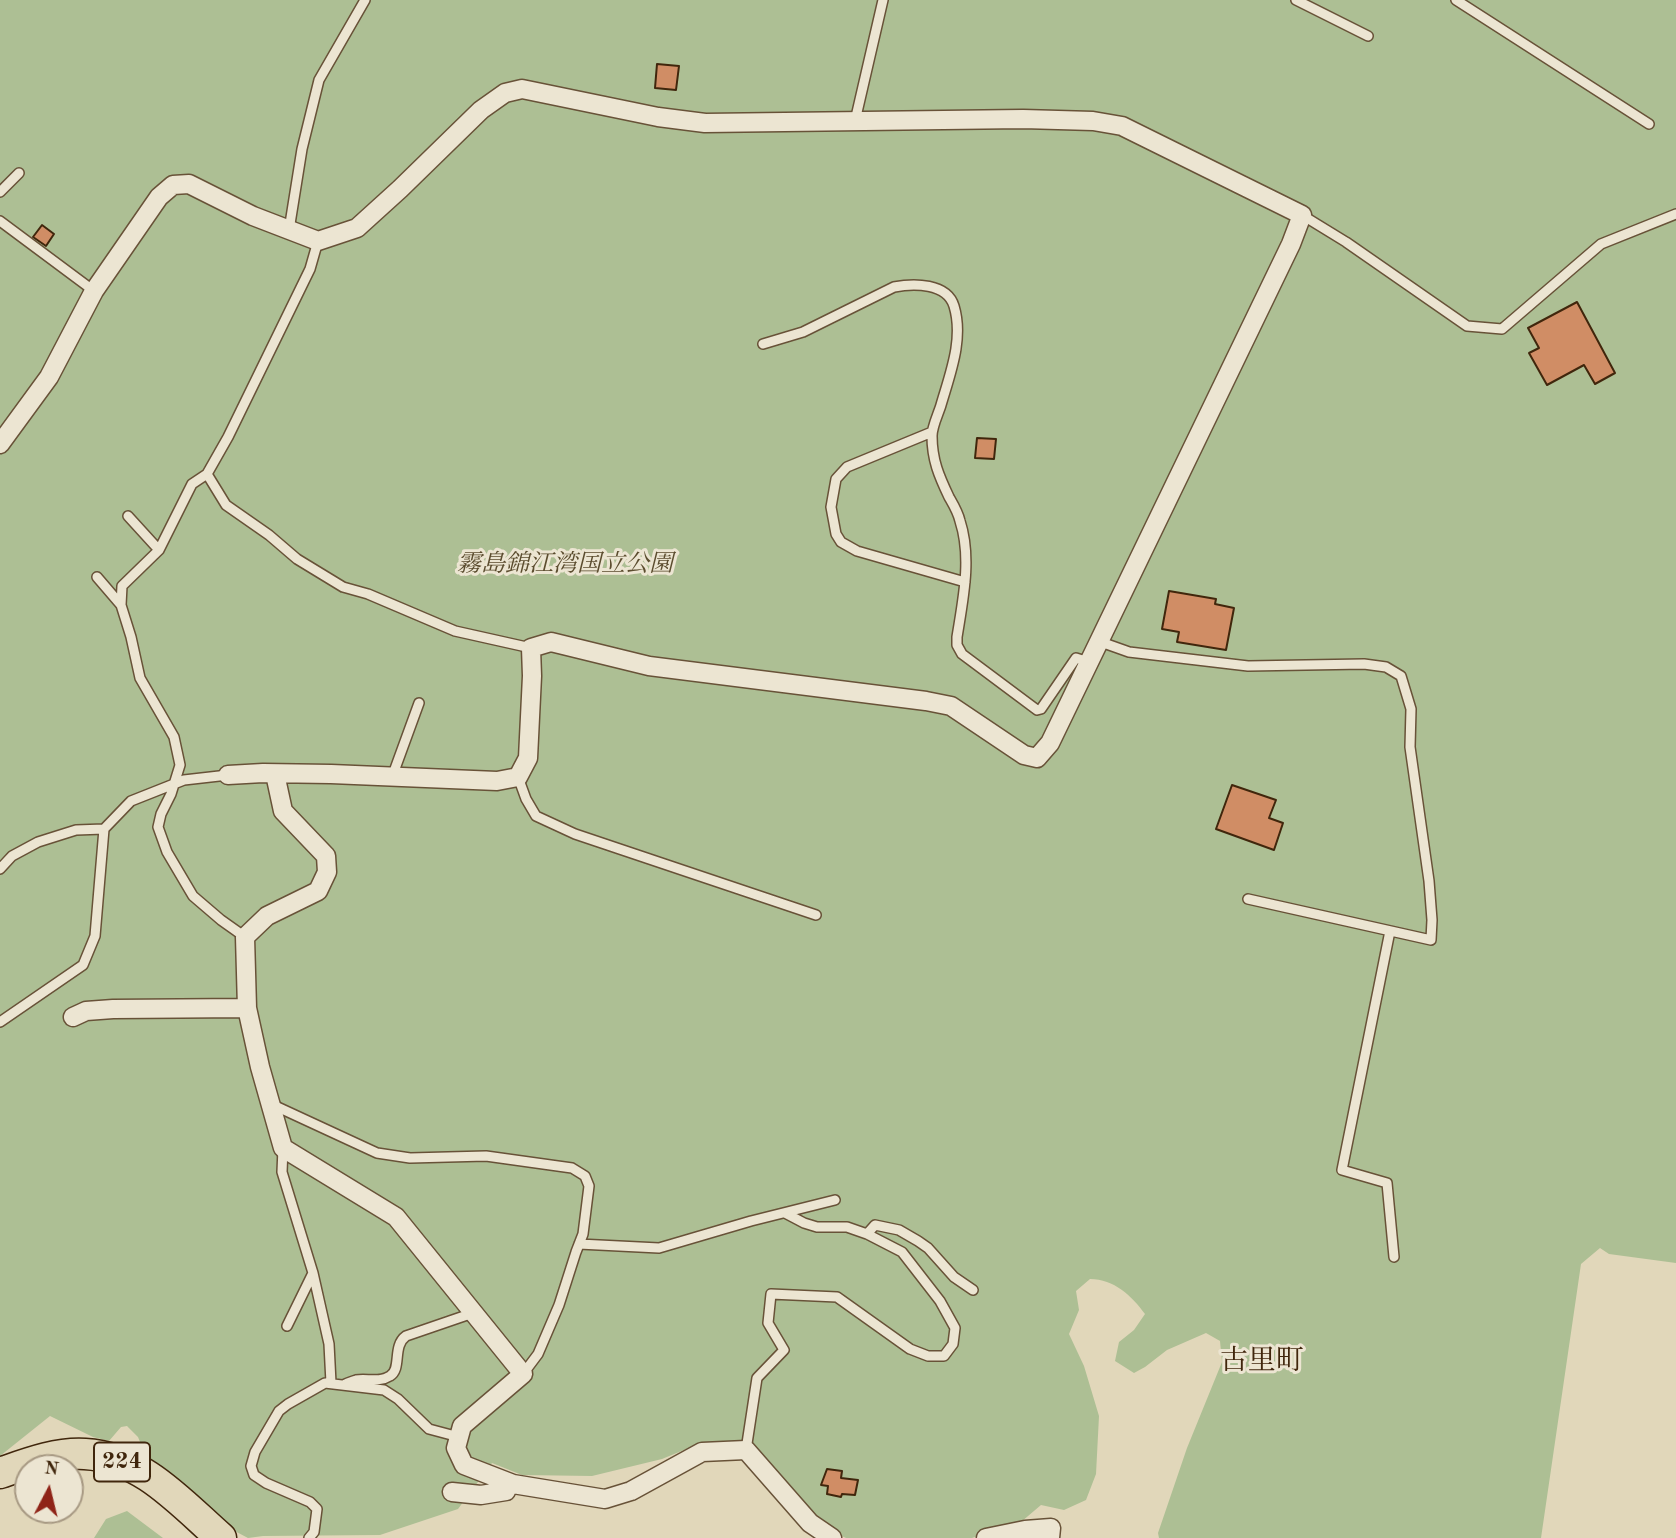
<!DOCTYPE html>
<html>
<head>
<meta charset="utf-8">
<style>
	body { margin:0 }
	#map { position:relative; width:1676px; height:1538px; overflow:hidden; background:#e1d7ba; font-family:"Old Standard TT",serif }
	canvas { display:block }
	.north { position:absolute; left:14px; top:1454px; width:70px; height:70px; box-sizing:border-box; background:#ece5d2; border:2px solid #a79983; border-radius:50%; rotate:7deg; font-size:19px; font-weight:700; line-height:28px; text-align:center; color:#40260c }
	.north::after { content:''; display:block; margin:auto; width:24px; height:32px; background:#8f2418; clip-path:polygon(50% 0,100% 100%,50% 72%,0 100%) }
</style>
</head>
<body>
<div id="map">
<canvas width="1676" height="1538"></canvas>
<div class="north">N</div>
</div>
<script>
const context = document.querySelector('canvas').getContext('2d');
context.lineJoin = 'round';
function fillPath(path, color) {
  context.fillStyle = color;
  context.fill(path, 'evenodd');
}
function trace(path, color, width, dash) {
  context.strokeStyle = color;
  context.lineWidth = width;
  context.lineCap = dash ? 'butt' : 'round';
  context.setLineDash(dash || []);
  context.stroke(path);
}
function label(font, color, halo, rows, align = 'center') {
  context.font = font + ' "Old Standard TT","Noto Serif JP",serif';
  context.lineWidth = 6;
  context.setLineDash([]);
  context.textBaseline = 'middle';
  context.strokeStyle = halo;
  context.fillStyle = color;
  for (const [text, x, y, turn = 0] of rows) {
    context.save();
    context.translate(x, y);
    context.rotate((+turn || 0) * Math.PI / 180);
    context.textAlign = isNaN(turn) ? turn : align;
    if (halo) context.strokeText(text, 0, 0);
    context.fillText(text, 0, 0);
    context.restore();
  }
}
const green = new Path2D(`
	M 0,0 L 1676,0 L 1676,1263 L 1609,1254 L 1600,1248 L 1581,1264 L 1541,1538 L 1159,1538 L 1158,1533 L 1187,1448 L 1222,1362 L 1220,1341 L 1206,1333 L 1167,1350 L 1145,1367 L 1134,1373 L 1115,1361 L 1119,1342 L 1134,1330 L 1145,1314 C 1132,1296 1114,1279 1090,1279 L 1076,1291 L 1079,1310 L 1069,1334 L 1084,1366 L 1099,1416 L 1096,1474 L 1086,1500 L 1064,1510 L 1041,1505 L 1021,1522 L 972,1538 L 846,1538 L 827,1529 L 738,1442 L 714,1442 L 696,1445 L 662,1459 L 592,1476 L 522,1475 L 492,1463 L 458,1509 L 380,1535 L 263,1536 L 248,1538 L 229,1528 L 147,1459 L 138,1437 L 127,1426 L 121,1427 L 109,1441 L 93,1437 L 50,1416 L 0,1456 Z
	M 127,1511 L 163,1538 L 94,1538 L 106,1519 Z`);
const building = new Path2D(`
	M 657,64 L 679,66 L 676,90 L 655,88 Z
	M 42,225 L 54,234 L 46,246 L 33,237 Z
	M 1577,302 L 1615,373 L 1595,384 L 1584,365 L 1547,385 L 1529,353 L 1539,348 L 1528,328 Z
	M 977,438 L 996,439 L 994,459 L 975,458 Z
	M 1169,591 L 1216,599 L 1215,604 L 1234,608 L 1226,650 L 1177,642 L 1179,632 L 1162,629 Z
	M 1232,785 L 1276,800 L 1269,818 L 1283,823 L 1274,850 L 1216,829 Z
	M 827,1469 L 842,1471 L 841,1478 L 858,1480 L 855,1495 L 842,1494 L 841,1497 L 827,1494 L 828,1486 L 821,1485 Z`);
const service = new Path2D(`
	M 1296,0 L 1368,36
	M 1456,0 L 1649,124
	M 855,121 L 883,0
	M 0,192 L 19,173
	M 1302,215 L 1346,242 L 1467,326 L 1502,329 L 1601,244 L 1676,214
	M 0,221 L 94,291
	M 289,230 L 302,149 L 319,80 L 365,0
	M 318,241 L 310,269 L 228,437 L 207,474 L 226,505 L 269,535 L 297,559 L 343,587 L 368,594 L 455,631 L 531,648
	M 763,344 L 803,332 L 894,287 C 914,283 947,283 954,306 C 964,339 950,374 941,405 C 938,415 932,426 932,436 C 932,460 939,476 949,497 C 953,504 958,512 960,521 C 972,558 963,599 957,637 L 957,645 L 962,654 L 1037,710 L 1041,709 L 1076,658 L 1089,662
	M 932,432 L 847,467 L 836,479 L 831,507 L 836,534 L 841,542 L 857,551 L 965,582
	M 207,474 L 192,484 L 159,550 L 122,586 L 121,605 L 131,637 L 140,678 L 174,737 L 180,765 L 171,794 L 161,814 L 158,827 L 167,852 L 193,896 L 221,920 L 245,937
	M 128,516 L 159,550
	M 97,577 L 121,605
	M 1098,641 L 1129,652 L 1248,666 L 1364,664 L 1386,667 L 1401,676 L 1411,709 L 1410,747 L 1429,881 L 1432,920 L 1431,940 L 1248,899
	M 392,777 L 419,703
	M 518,777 L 526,799 L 536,816 L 575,834 L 816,915
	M 0,869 L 12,856 L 38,842 L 76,830 L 104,829
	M 1390,931 L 1342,1170 L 1387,1183 L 1394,1257
	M 0,1022 L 83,965 L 95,936 L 104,829 L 131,801 L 184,780 L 228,775
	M 271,1104 L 377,1153 L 410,1158 L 486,1156 L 572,1168 L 585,1176 L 589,1186 L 583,1234 L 576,1252 L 559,1305 L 538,1354 L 523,1374
	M 283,1148 L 282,1172 L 313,1273 L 329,1344 L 331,1383
	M 867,1234 L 875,1225 L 899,1230 L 918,1241 L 928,1248 L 954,1277 L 973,1290
	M 579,1244 L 659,1248 L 751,1221 L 835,1200
	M 287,1326 L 313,1273
	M 345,1384 C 349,1383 352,1381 356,1380 C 367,1378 379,1383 390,1376 C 402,1369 392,1346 406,1336 L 473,1313
	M 746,1450 L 757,1378 L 784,1350 L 768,1323 L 771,1294 L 837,1297 L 910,1349 L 928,1356 L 944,1356 L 953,1344 L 955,1328 L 940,1301 L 902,1252 L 867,1234 L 847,1227 L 817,1227 L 804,1223 L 785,1213
	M 309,1538 L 314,1532 L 317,1509 L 310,1502 L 266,1483 L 254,1475 L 251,1466 L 255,1452 L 279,1411 L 288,1404 L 325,1383 L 384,1390 L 398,1399 L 429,1429 L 459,1437`);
const minor = new Path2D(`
	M 0,444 L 49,377 L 94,291 L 159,197 L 173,185 L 189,184 L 253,216 L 318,241 L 357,228 L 400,189 L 481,110 L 505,93 L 522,89 L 658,117 L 705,123 L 1023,119 L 1093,121 L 1122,126 L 1302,215 L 1291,244 L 1050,743 L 1037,758 L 1024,755 L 951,706 L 926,701 L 649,666 L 551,642 L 531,648 L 532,676 L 528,758 L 518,777 L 497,781 L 331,774 L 263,773 L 228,775
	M 275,774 L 283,811 L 326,856 L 327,872 L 318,891 L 267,916 L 245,937 L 247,1008 L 260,1067 L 283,1148 L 396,1217 L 523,1374 L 462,1426 L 456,1448 L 464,1465 L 513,1484 L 605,1499 L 631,1491 L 702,1452 L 746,1450 L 810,1523 L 832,1538
	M 73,1017 L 86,1011 L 113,1009 L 247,1008
	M 452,1492 L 481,1495 L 506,1491 L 509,1483
	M 986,1538 L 1025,1530 L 1051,1528 L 1050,1538`);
const trunk = new Path2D(`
	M 0,1473 C 26,1464 57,1452 85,1454 C 142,1457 181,1503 221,1538`);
const shields = [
	[122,1462,56]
];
const shieldNames = [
	["224",122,1462]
];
const parkNames = [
	["霧島錦江湾国立公園",565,565]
];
const quarterNames = [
	["古里町",1262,1362]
];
fillPath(green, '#adbf94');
fillPath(building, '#d08d65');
trace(building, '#40260c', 2);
trace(service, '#685238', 12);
trace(minor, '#685238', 21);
trace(trunk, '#40260c', 33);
trace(service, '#ece5d2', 9);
trace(minor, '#ece5d2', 18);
trace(trunk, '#e1d7ba', 30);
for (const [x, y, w] of shields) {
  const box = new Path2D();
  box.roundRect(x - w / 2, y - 19.5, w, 39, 5);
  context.fillStyle = '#ece5d2';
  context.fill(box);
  trace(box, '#40260c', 2);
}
label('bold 23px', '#40260c', null, shieldNames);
label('italic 24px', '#5b4c2e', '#ece5d2', parkNames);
label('28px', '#40260c', '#ece5d2', quarterNames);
</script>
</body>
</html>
